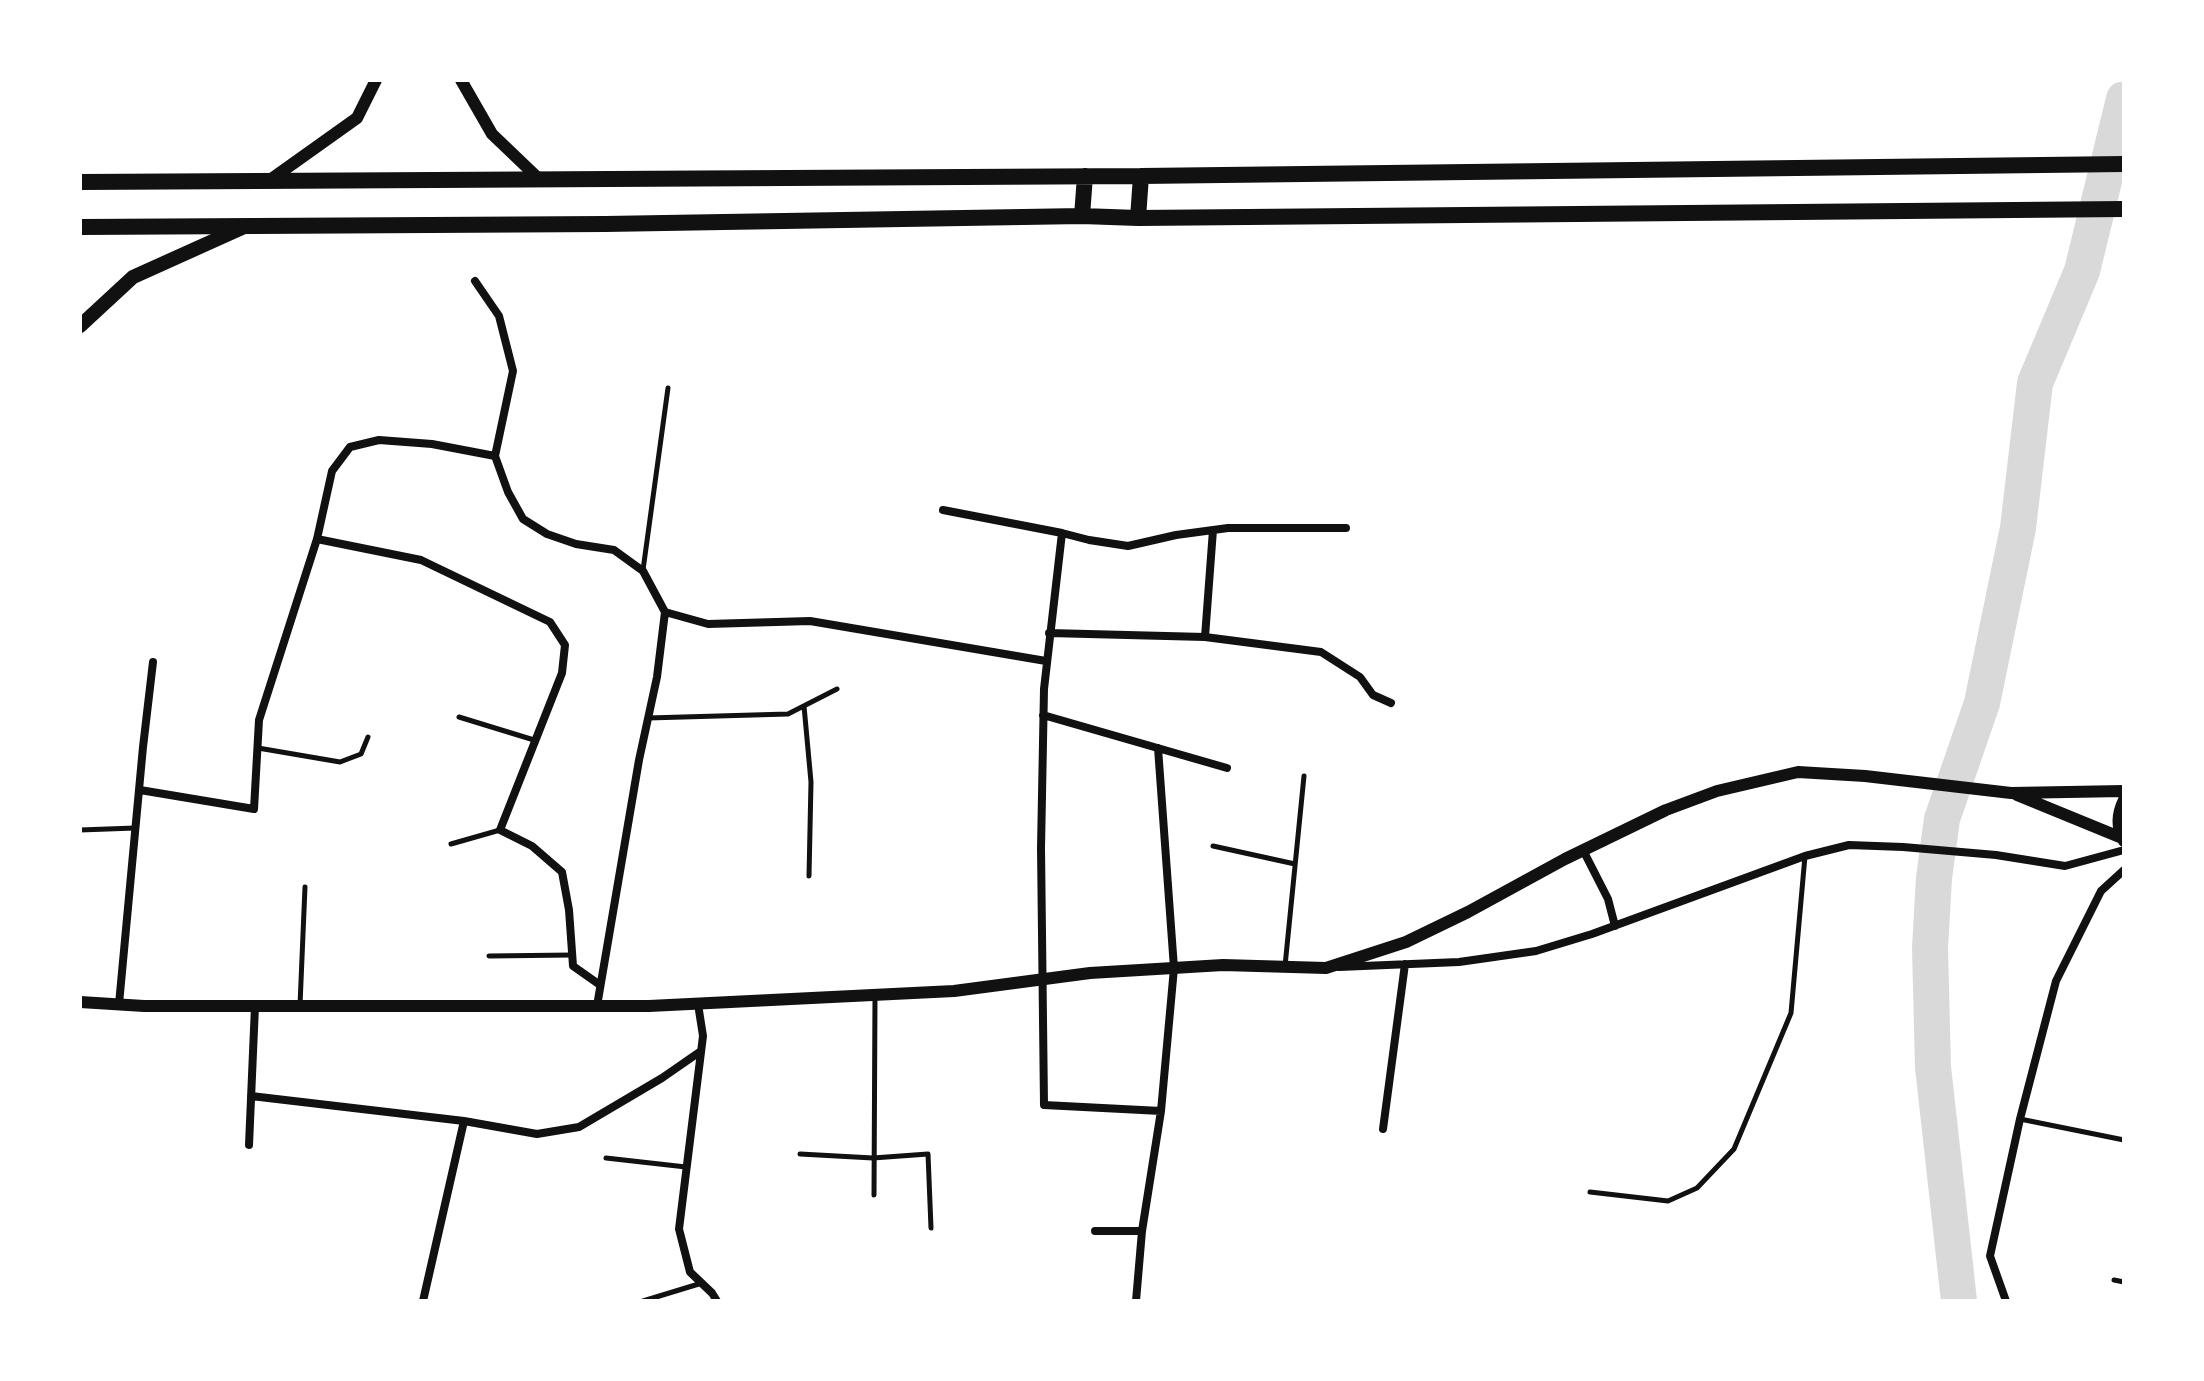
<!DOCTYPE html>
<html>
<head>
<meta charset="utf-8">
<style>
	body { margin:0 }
	#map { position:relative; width:2204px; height:1381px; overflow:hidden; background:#fff; font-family:"Roboto Condensed",sans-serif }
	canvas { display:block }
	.frame { position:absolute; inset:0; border:82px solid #fff; pointer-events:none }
</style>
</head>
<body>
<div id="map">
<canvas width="2204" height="1381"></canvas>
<div class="frame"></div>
</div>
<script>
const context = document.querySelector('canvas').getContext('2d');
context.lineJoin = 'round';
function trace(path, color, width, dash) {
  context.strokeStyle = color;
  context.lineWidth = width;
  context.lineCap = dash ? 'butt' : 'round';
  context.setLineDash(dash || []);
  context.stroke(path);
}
const river = new Path2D(`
	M 1959,1301 L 1933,1067 L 1930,948 L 1934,878 L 1942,819 L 1982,703 L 2018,528 L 2035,383 L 2082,271 L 2124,99`);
const service = new Path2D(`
	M 643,570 L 668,388
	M 804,706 L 811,782 L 809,876
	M 459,717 L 534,740
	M 648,718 L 788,714 L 837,689
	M 258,748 L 340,762 L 361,754 L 368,737
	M 80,830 L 135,828
	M 451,844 L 500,830
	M 1213,846 L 1295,864
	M 489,956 L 572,955
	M 1285,966 L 1304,776
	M 300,1005 L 305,887
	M 2020,1119 L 2124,1140
	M 800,1154 L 873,1158 L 928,1154 L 931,1228
	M 606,1158 L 686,1167
	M 1590,1192 L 1668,1201 L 1697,1188 L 1734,1149 L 1791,1013 L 1805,856
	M 874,1195 L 875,995
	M 2114,1280 L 2124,1282
	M 643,1301 L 702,1283`);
const minor = new Path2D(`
	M 475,281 L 499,316 L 513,371 L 495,456 L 508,492 L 523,519 L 547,534 L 576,544 L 614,550 L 643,571 L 665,612 L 657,677 L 639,760 L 597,1006
	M 943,510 L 1062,533 L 1089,540 L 1128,546 L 1176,535 L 1228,528 L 1346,528
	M 1062,533 L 1044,689 L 1041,848 L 1044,1105 L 1161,1111
	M 317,539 L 421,560 L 550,622 L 565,645 L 562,673 L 500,830 L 532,846 L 562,872 L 569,910 L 573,966 L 600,985
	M 665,612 L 708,624 L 810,621 L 1046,661
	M 1049,633 L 1205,637 L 1321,652 L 1360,677 L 1373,695 L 1391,703
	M 1205,637 L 1213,530
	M 1043,715 L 1227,768
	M 140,790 L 254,809 L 259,720 L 317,539 L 332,471 L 350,447 L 379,440 L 432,444 L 495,456
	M 1583,850 L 1608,899 L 1615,926
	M 1339,967 L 1459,962 L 1536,951 L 1592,934 L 1805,856 L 1849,845 L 1903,847 L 1996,855 L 2065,866 L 2124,850
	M 119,1004 L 143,747 L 153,662
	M 698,1004 L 703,1036 L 679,1229 L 690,1272 L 712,1293 L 717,1301
	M 251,1096 L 464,1121 L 537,1134 L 579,1127 L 662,1078 L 701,1051
	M 1383,1129 L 1405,964
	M 249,1145 L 255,1006
	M 1095,1231 L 1142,1231
	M 423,1301 L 464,1121
	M 1136,1301 L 1142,1231 L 1161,1111 L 1174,968 L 1158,748
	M 2006,1301 L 1990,1256 L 2020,1119 L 2056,981 L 2101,891 L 2124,870`);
const tertiary = new Path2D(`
	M 461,80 L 492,134 L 538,178
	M 270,180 L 357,118 L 376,80
	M 2017,795 L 2122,838
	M 2124,800 C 2117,814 2116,827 2124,841
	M 80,1002 L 144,1006 L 649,1006 L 954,991 L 1090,973 L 1223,965 L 1326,968 L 1406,942 L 1468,912 L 1565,859 L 1666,810 L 1717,791 L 1798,772 L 1865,776 L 2011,793 L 2124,791`);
const secondary = new Path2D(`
	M 80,326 L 133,277 L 244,227`);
const primary = new Path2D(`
	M 80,182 L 1141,176 L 2124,164
	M 1082,216 L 1085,176
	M 1138,218 L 1141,176
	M 80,227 L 605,224 L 1082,216 L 1138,218 L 2124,209`);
trace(river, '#d9d9d9', 36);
trace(service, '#111', 5);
trace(minor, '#111', 8);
trace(tertiary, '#111', 12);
trace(secondary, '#111', 14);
trace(primary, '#111', 16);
</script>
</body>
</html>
